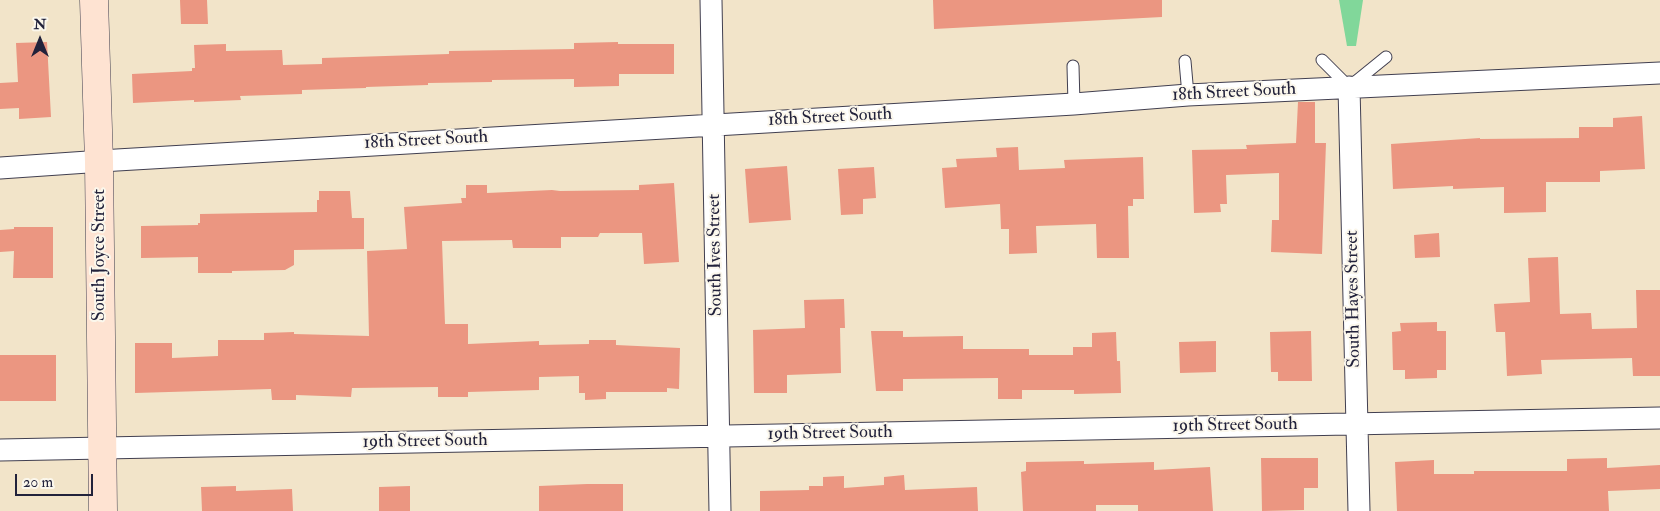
<!DOCTYPE html>
<html>
<head>
<meta charset="utf-8">
<style>
	body { margin:0 }
	#map { position:relative; width:1660px; height:511px; overflow:hidden; background:#f2e4c9; font-family:"IM FELL Double Pica",serif }
	canvas { display:block }
	.north { position:absolute; left:15px; top:15px; width:50px; height:50px; -webkit-text-stroke:4px #fbf7ec; paint-order:stroke; rotate:0deg; font-size:14px; font-weight:700; line-height:20px; text-align:center; color:#22223b }
	.north::after { content:''; display:block; margin:auto; width:18px; height:22px; background:#22223b; clip-path:polygon(50% 0,100% 100%,50% 72%,0 100%) }
	.scale { position:absolute; left:15px; top:474px; width:78px; height:22px; box-sizing:border-box; border:2px solid #22223b; border-top:0; padding-left:6px; font-size:15px; line-height:18px; white-space:nowrap; color:#22223b; -webkit-text-stroke:4px #fbf7ec; paint-order:stroke }
</style>
</head>
<body>
<div id="map">
<canvas width="1660" height="511"></canvas>
<div class="north">N</div>
<div class="scale">20 m</div>
</div>
<script>
const context = document.querySelector('canvas').getContext('2d');
context.lineJoin = 'round';
function fillPath(path, color) {
  context.fillStyle = color;
  context.fill(path, 'evenodd');
}
function trace(path, color, width, dash) {
  context.strokeStyle = color;
  context.lineWidth = width;
  context.lineCap = dash ? 'butt' : 'round';
  context.setLineDash(dash || []);
  context.stroke(path);
}
function label(font, color, halo, rows, align = 'center') {
  context.font = font + ' "IM FELL Double Pica",serif';
  context.lineWidth = 4;
  context.setLineDash([]);
  context.textBaseline = 'middle';
  context.strokeStyle = halo;
  context.fillStyle = color;
  for (const [text, x, y, turn = 0] of rows) {
    context.save();
    context.translate(x, y);
    context.rotate((+turn || 0) * Math.PI / 180);
    context.textAlign = isNaN(turn) ? turn : align;
    if (halo) context.strokeText(text, 0, 0);
    context.fillText(text, 0, 0);
    context.restore();
  }
}
const green = new Path2D(`
	M 1339,0 L 1363,0 L 1356,46 L 1347,46 Z`);
const building = new Path2D(`
	M 180,0 L 207,0 L 208,24 L 181,24 Z
	M 933,0 L 1162,0 L 1162,17 L 934,29 Z
	M 47,42 L 51,117 L 19,119 L 19,108 L 0,109 L 0,83 L 18,82 L 16,43 Z
	M 618,42 L 618,44 L 674,44 L 674,74 L 619,74 L 619,86 L 574,87 L 574,79 L 492,80 L 492,82 L 428,83 L 428,85 L 366,87 L 366,88 L 302,90 L 302,94 L 240,96 L 241,100 L 194,102 L 194,100 L 133,103 L 132,74 L 192,71 L 192,68 L 195,68 L 194,45 L 226,44 L 226,51 L 282,50 L 283,65 L 322,64 L 322,58 L 449,54 L 449,51 L 574,49 L 574,43 Z
	M 1298,102 L 1315,102 L 1315,143 L 1326,143 L 1322,254 L 1271,252 L 1272,220 L 1279,220 L 1279,173 L 1226,175 L 1227,204 L 1220,204 L 1221,212 L 1194,213 L 1192,150 L 1247,149 L 1246,145 L 1296,143 Z
	M 1642,116 L 1645,169 L 1600,171 L 1600,182 L 1546,182 L 1546,212 L 1504,213 L 1504,187 L 1453,189 L 1453,186 L 1393,189 L 1391,144 L 1480,138 L 1480,139 L 1579,138 L 1579,127 L 1613,127 L 1613,118 Z
	M 1018,147 L 1019,170 L 1065,168 L 1064,160 L 1143,157 L 1144,199 L 1133,199 L 1133,206 L 1128,206 L 1129,258 L 1097,258 L 1096,224 L 1036,226 L 1037,253 L 1009,254 L 1009,229 L 1001,229 L 1000,204 L 945,208 L 942,168 L 957,167 L 956,159 L 997,157 L 996,148 Z
	M 787,166 L 791,220 L 749,223 L 745,169 Z
	M 874,167 L 876,198 L 863,199 L 863,214 L 841,215 L 838,169 Z
	M 674,183 L 679,262 L 644,264 L 642,233 L 600,233 L 598,237 L 561,237 L 561,248 L 513,248 L 512,240 L 442,241 L 445,324 L 468,324 L 468,344 L 539,341 L 539,345 L 589,344 L 589,340 L 616,340 L 616,345 L 680,348 L 679,389 L 667,388 L 667,392 L 606,392 L 606,399 L 585,400 L 585,393 L 579,393 L 579,376 L 539,377 L 539,390 L 468,392 L 468,397 L 438,397 L 438,387 L 352,388 L 351,397 L 296,395 L 296,400 L 272,400 L 271,389 L 135,393 L 135,343 L 172,343 L 172,358 L 218,356 L 218,340 L 264,340 L 264,333 L 294,332 L 294,334 L 369,336 L 367,251 L 407,249 L 404,207 L 462,203 L 461,198 L 466,198 L 466,185 L 487,185 L 487,193 L 552,190 L 560,191 L 639,190 L 639,185 Z
	M 319,191 L 350,191 L 352,218 L 364,218 L 364,249 L 294,250 L 294,265 L 285,270 L 232,271 L 232,273 L 198,273 L 198,257 L 141,258 L 141,226 L 198,225 L 198,223 L 200,223 L 200,214 L 317,212 L 317,200 L 319,200 Z
	M 14,227 L 53,227 L 53,278 L 13,278 L 14,251 L 0,252 L 0,230 L 14,229 Z
	M 1439,233 L 1440,257 L 1415,258 L 1414,235 Z
	M 1558,257 L 1560,314 L 1591,313 L 1592,329 L 1637,328 L 1636,290 L 1660,290 L 1660,376 L 1633,376 L 1632,358 L 1541,360 L 1542,374 L 1507,376 L 1505,332 L 1496,332 L 1494,304 L 1530,302 L 1528,258 Z
	M 844,299 L 845,328 L 840,328 L 841,373 L 787,375 L 787,393 L 754,393 L 753,330 L 805,328 L 804,300 Z
	M 1437,322 L 1437,331 L 1446,331 L 1446,370 L 1437,370 L 1437,378 L 1405,379 L 1405,370 L 1393,370 L 1392,332 L 1401,331 L 1400,323 Z
	M 871,331 L 903,331 L 903,337 L 963,336 L 963,349 L 1029,349 L 1029,355 L 1073,355 L 1073,347 L 1092,347 L 1092,333 L 1116,332 L 1117,361 L 1120,361 L 1121,393 L 1074,394 L 1074,390 L 1022,390 L 1022,399 L 998,399 L 998,378 L 903,379 L 903,391 L 876,391 Z
	M 1311,331 L 1312,381 L 1278,381 L 1278,372 L 1271,372 L 1270,332 Z
	M 1216,341 L 1216,372 L 1180,373 L 1179,342 Z
	M 0,355 L 56,355 L 56,401 L 0,401 Z
	M 1261,458 L 1318,458 L 1318,488 L 1304,488 L 1304,510 L 1262,511 Z
	M 1607,458 L 1607,468 L 1660,465 L 1660,489 L 1608,491 L 1609,511 L 1397,511 L 1395,462 L 1434,460 L 1434,474 L 1474,474 L 1474,471 L 1567,471 L 1567,459 Z
	M 1084,461 L 1084,464 L 1154,462 L 1154,470 L 1210,467 L 1213,511 L 1138,511 L 1138,505 L 1096,505 L 1096,511 L 1023,511 L 1021,472 L 1026,471 L 1026,462 Z
	M 904,475 L 905,490 L 977,487 L 978,511 L 760,511 L 760,491 L 809,490 L 809,486 L 823,486 L 823,477 L 844,476 L 844,488 L 884,485 L 884,477 Z
	M 587,484 L 623,484 L 623,511 L 539,511 L 539,486 Z
	M 236,486 L 236,491 L 292,489 L 293,511 L 202,511 L 201,487 Z
	M 410,486 L 410,511 L 379,511 L 379,487 Z`);
const lane = new Path2D(`
	M 1322,60 L 1349,87 L 1386,57
	M 1185,61 L 1188,95
	M 1073,66 L 1074,104`);
const street = new Path2D(`
	M 711,0 L 720,511
	M 1349,87 L 1359,511
	M 0,168 L 117,160 L 1074,104 L 1188,95 L 1660,73
	M 0,450 L 1660,418`);
const secondary = new Path2D(`
	M 94,0 L 99,162 L 103,511`);
const streetNames = [
	["18th Street South",1234,93,-3],
	["18th Street South",830,118,-3],
	["18th Street South",426,141,-3],
	["South Joyce Street",100,255,-90],
	["South Ives Street",716,255,-91],
	["South Hayes Street",1354,299,-91],
	["19th Street South",1235,426,-1],
	["19th Street South",830,434,-1],
	["19th Street South",425,442,-1]
];
fillPath(green, '#81d79a');
fillPath(building, '#eb9681');
trace(lane, '#413f50', 13);
trace(street, '#413f50', 23);
trace(secondary, '#413f50', 29);
trace(lane, '#fff', 11);
trace(street, '#fff', 21);
trace(secondary, '#fee3d2', 28);
label('18px', '#22223b', '#fbf7ec', streetNames);
</script>
</body>
</html>
